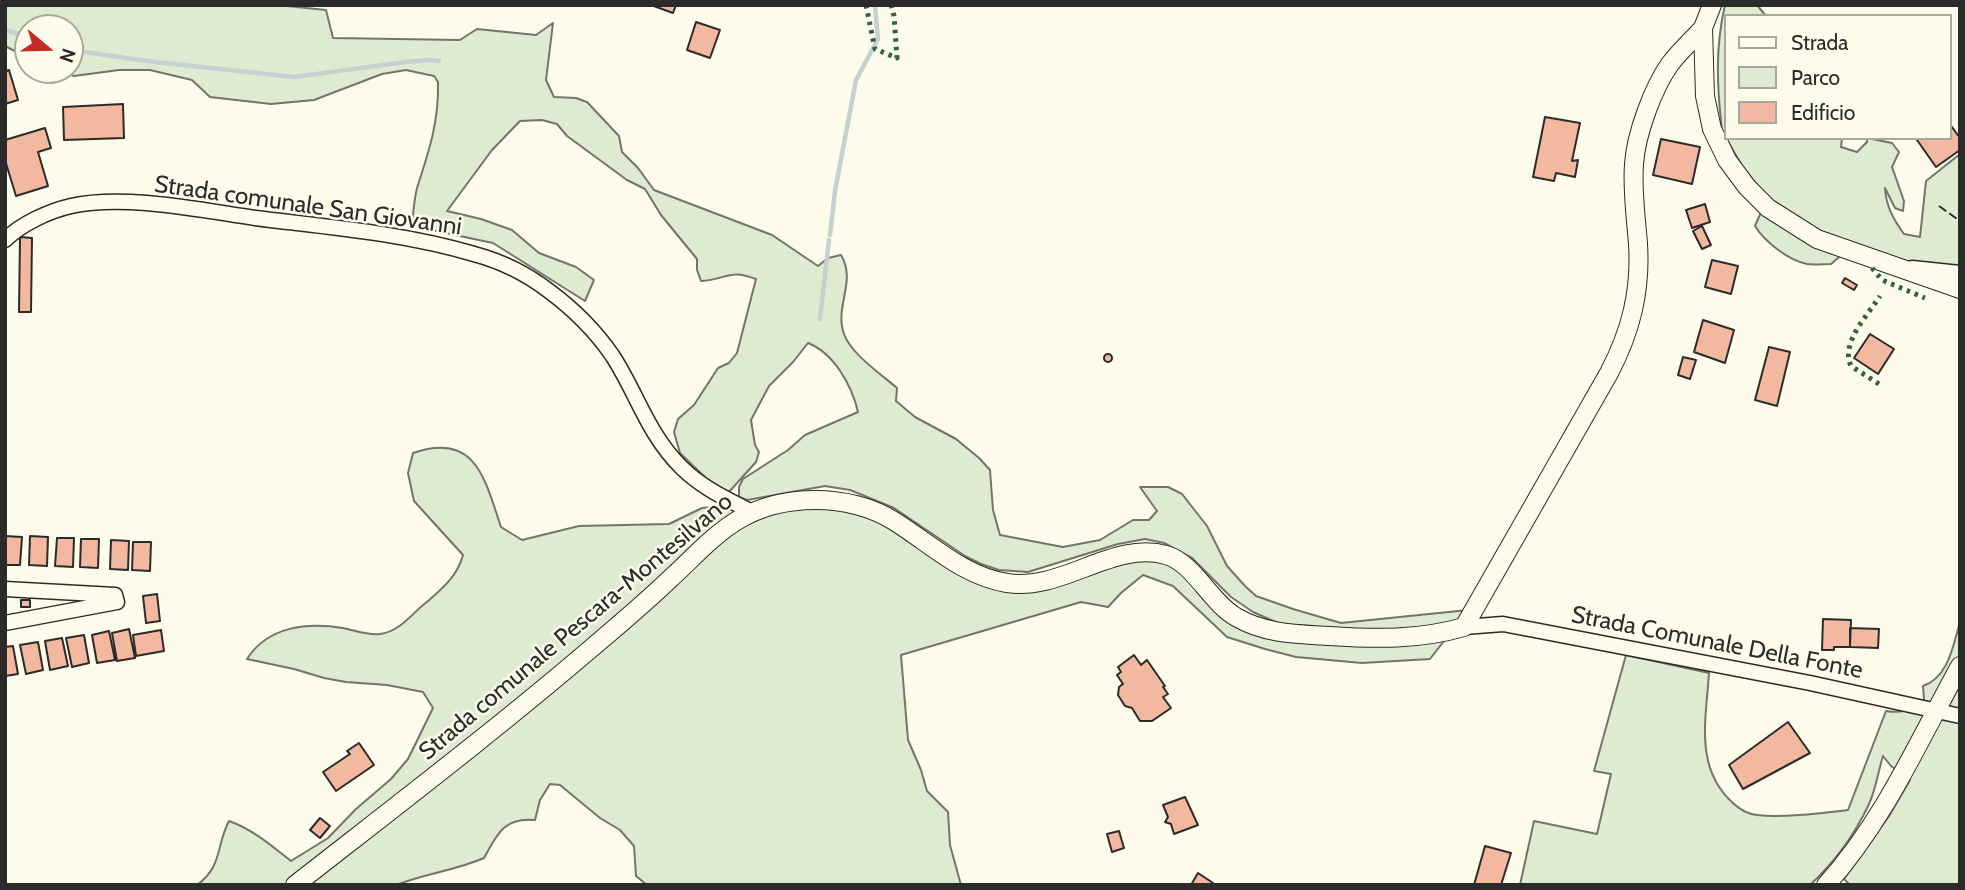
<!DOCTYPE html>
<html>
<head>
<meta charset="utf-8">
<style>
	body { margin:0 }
	#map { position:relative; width:1965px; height:890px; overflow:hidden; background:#fdfbea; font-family:Cabin,sans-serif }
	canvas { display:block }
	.frame { position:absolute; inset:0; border:7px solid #2b2b2b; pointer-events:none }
	.legend { position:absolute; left:1724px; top:14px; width:228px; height:126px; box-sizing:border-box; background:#fdfbea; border:2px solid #a9a89e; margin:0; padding:9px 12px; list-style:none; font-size:21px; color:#2b2b2b }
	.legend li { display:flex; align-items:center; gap:14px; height:35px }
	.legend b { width:35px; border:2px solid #a9a89e }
	.north { position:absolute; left:14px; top:14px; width:70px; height:70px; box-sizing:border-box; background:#fdfbea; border:2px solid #a9a89e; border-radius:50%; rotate:109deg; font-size:19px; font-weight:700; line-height:28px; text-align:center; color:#2b2b2b }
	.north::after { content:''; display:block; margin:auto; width:24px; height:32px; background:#c62828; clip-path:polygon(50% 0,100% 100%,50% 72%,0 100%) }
</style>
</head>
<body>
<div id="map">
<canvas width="1965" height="890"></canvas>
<div class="frame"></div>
<ul class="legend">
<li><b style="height:9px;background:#fdfbea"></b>Strada</li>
<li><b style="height:19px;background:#deebd1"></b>Parco</li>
<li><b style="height:19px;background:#f2b8a0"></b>Edificio</li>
</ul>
<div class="north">N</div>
</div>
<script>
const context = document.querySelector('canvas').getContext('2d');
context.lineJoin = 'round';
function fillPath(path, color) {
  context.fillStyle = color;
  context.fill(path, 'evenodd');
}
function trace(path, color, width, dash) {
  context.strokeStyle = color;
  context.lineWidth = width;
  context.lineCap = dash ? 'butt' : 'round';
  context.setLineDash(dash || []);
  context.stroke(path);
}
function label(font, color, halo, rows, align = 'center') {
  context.font = font + ' Cabin,sans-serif';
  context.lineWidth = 5;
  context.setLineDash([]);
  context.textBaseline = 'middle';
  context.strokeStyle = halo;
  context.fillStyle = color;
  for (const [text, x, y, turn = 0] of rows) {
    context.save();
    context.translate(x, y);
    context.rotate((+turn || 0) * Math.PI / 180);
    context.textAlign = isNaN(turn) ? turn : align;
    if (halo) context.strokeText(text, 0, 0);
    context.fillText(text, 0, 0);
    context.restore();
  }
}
const green = new Path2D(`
	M 5,5 L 277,5 L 326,10 L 333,38 L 460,40 L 477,29 L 536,35 L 553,23 L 546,80 L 554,97 L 576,98 L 587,102 L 619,136 L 622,152 L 638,168 L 654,190 L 772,235 L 818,266 L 828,258 L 841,255 C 857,281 834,307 844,334 C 851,354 882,375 897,388 L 896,401 L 915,417 L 956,439 L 979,458 L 990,470 L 993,510 L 1000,535 L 1063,547 L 1100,540 L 1133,520 L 1149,520 L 1157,511 L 1140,487 L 1168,487 L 1182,494 L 1207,526 L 1227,566 L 1245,586 L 1256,596 L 1293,609 L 1341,623 L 1468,610 L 1430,659 L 1362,663 L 1296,657 L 1265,649 L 1227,637 L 1173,586 L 1143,575 L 1121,593 L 1108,607 L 1081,602 L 901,655 L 908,740 L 921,770 L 927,791 L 948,812 L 950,845 L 961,885 L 647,885 L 636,876 L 634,846 L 620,830 L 600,818 L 560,785 L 550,784 L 540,800 L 535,820 C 504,817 497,834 484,858 C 454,871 426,873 396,885 L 197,885 C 223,866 216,845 229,821 C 254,830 270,845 291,861 L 328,838 L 356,809 L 391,779 L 408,759 L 433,708 L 423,692 L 387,685 L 346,682 L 324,678 L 294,669 L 247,659 C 268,626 308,622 343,628 C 354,630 369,636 380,634 C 400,632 413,612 428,601 C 443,588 458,575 463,555 L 414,501 L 408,473 L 413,453 C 476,431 485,480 501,527 L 522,540 L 579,526 L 669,524 L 702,508 L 728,505 L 851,510 L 881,523 L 1016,592 L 1147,556 L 1172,564 L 1236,622 L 1287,627 L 1253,612 L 1231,597 L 1192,558 L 1164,543 L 1145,539 L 1118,544 L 1028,572 L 999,570 L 981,564 L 965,556 L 894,508 L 850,490 L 825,486 L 747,500 L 739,497 L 739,487 L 743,479 L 788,450 L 805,435 L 858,412 C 852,386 834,353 808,343 L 793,362 L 769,386 L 751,420 L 755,445 L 759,452 L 756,462 L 728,493 L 712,484 L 680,453 L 674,432 L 678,419 L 694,405 L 718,368 L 729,363 L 737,353 L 756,279 C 729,268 726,280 701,281 L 697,270 L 697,259 L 661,215 L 645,189 L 627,180 L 567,136 L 557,124 L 542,120 L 520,121 L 492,150 L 447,211 L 481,219 L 512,230 L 539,253 L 576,267 L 594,280 L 585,301 L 493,243 L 412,226 C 413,214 414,200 417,188 C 429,151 439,122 438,82 L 434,76 L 406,70 L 382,74 L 314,100 L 271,104 L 210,97 L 192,80 L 150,70 L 119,70 L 74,76 L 59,70 L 70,70 L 70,28 L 28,28 L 28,58 L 5,46 Z
	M 1725,5 L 1757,5 L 1766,16 L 1725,16 L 1725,136 L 1722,130 C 1717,88 1715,47 1725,5 Z
	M 1726,138 L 1842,138 L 1841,147 L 1857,152 L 1867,142 L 1867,138 L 1892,143 L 1899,152 L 1892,167 L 1904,201 L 1903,211 L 1895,208 L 1885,188 C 1886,206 1893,219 1904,234 L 1920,237 L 1926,181 L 1960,154 L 1960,268 L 1920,265 L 1852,246 L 1831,264 C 1823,264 1814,265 1807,264 C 1788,260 1765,242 1755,226 L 1762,210 L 1771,201 L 1745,171 Z
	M 1960,622 L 1960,885 L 1850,885 L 1844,879 L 1889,816 L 1910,780 L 1891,766 L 1883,756 C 1878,772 1876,789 1869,804 C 1855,834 1834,863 1810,885 L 1520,885 L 1534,821 L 1597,834 L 1611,774 L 1594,771 L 1626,655 L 1709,673 C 1706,720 1694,769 1734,804 C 1741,810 1747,814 1757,815 C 1783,818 1822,813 1848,810 L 1886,711 C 1902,714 1911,709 1924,700 L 1923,686 C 1949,677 1953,645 1960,622 Z`);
const stream = new Path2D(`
	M 5,30 L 28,37
	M 70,50 L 155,62 L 294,77 L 406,62 L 430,60 L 439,61
	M 830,235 L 835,191 L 856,80 L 878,39 L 875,5
	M 820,319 L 829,240`);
const building = new Path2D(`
	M 651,5 L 676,5 L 673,13 Z
	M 696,22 L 720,30 L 710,58 L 687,50 Z
	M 9,70 L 18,100 L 5,104 L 5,72 Z
	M 123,104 L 124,138 L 64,140 L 63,107 Z
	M 1545,117 L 1580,123 L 1572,161 L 1578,160 L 1575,177 L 1556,173 L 1554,181 L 1533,177 Z
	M 1949,123 L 1960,138 L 1960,150 L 1936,167 L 1917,140 L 1920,138 L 1949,138 Z
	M 45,128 L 51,148 L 38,152 L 48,186 L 16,196 L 5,160 L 5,140 Z
	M 1661,139 L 1700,147 L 1692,184 L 1653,175 Z
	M 1705,204 L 1710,222 L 1692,228 L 1686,210 Z
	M 1702,226 L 1711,245 L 1702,249 L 1693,231 Z
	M 20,237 L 32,238 L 31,312 L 19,312 Z
	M 1712,260 L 1738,266 L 1731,294 L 1705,287 Z
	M 1845,278 L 1857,285 L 1854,290 L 1842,283 Z
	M 1703,320 L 1734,330 L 1725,363 L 1694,352 Z
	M 1870,334 L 1894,349 L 1878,374 L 1854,358 Z
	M 1769,347 L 1790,352 L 1777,406 L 1755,400 Z
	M1104 358a4 4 0 1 1 8 0a4 4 0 1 1-8 0Z
	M 1683,357 L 1696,360 L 1690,379 L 1678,375 Z
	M 5,536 L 22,537 L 20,565 L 5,565 Z
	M 30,536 L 48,537 L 47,566 L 29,565 Z
	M 57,538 L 74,538 L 73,567 L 55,566 Z
	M 81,539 L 99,539 L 98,568 L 80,567 Z
	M 111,540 L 129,541 L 128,570 L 110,569 Z
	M 133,542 L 151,542 L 150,571 L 132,570 Z
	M 157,594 L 160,621 L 146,623 L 143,596 Z
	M 21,600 L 30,600 L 30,607 L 21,607 Z
	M 1823,619 L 1851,620 L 1850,647 L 1834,647 L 1834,650 L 1822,650 Z
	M 1850,628 L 1879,629 L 1878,648 L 1850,647 Z
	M 129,629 L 135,658 L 117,661 L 112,633 Z
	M 161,630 L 164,651 L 136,656 L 133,635 Z
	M 109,631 L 115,660 L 97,663 L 92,635 Z
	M 84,635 L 89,663 L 72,667 L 66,638 Z
	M 62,638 L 68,666 L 50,670 L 45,641 Z
	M 38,642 L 43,670 L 26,674 L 20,645 Z
	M 13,646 L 18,674 L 5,676 L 5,647 Z
	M 1134,655 L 1141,665 L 1147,660 L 1165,686 L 1163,687 L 1168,694 L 1163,697 L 1171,708 L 1152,721 L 1140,721 L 1132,708 L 1125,706 L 1118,695 L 1119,687 L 1123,684 L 1117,675 L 1121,672 L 1118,667 Z
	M 1788,722 L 1810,753 L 1743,789 L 1729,765 Z
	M 359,743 L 374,765 L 336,791 L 323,772 L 350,754 L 347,751 Z
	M 1185,797 L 1198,825 L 1174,834 L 1171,824 L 1165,822 L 1168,817 L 1163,805 Z
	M 320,818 L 330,826 L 320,838 L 310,830 Z
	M 1119,831 L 1124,848 L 1112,852 L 1107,834 Z
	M 1485,846 L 1511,853 L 1501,885 L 1474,885 Z
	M 1198,873 L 1216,885 L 1191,885 Z`);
const minor = new Path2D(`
	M 5,240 C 21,224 49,211 71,206 C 124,194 200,210 255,218 C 328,227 403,233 474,254 C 500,261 527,274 549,291 C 572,308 596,332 612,355 C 637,393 647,433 681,467 C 702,488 727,499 752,512
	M 1912,268 L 1960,273
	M 5,589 L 115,595 L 117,602 L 5,623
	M 1464,627 L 1503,624 L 1810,683 L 1960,716`);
const tertiary = new Path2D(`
	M 1712,5 L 1703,28 L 1705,96 L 1712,129 L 1727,160 L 1747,187 L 1768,208 L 1817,239 L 1960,289
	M 295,885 C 396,806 497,729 594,646 C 620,624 646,602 671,578 C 692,559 713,535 738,520 C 761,506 789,500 816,500 C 843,500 872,507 894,521 C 931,544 963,576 1007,583 C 1061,592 1114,540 1166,555 C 1194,563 1210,602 1236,617 C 1265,634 1297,634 1329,636 C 1376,639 1419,640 1464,627 L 1609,373 C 1631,331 1641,291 1638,244 C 1636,217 1632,191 1634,164 C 1636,134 1653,88 1670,64 C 1680,51 1692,40 1703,28
	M 1826,885 C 1884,821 1919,740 1960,666`);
const hedge = new Path2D(`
	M 866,5 L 875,49 L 897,58 L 894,16 L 891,5
	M 1872,268 L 1882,280 L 1925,298
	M 1879,384 L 1851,366 C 1840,343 1868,315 1880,296`);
const fence = new Path2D(`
	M 1939,206 L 1960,221`);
const streetNames = [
	["Strada comunale San Giovanni",308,206,8],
	["Strada comunale Pescara-Montesilvano",576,627,-40],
	["Strada Comunale Della Fonte",1717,643,11]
];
fillPath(green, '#deebd1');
trace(green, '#74746e', 2);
trace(stream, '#c7d0d0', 4.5);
fillPath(building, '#f2b8a0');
trace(building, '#2b2b2b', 2);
trace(minor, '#2b2b2b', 17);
trace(tertiary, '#2b2b2b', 20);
trace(minor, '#fdfbea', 14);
trace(tertiary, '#fdfbea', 18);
trace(hedge, '#34623c', 5, [3.5, 5]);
trace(fence, '#2b2b2b', 2, [9, 3.5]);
label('24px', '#2b2b2b', '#fdfbea', streetNames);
</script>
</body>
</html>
